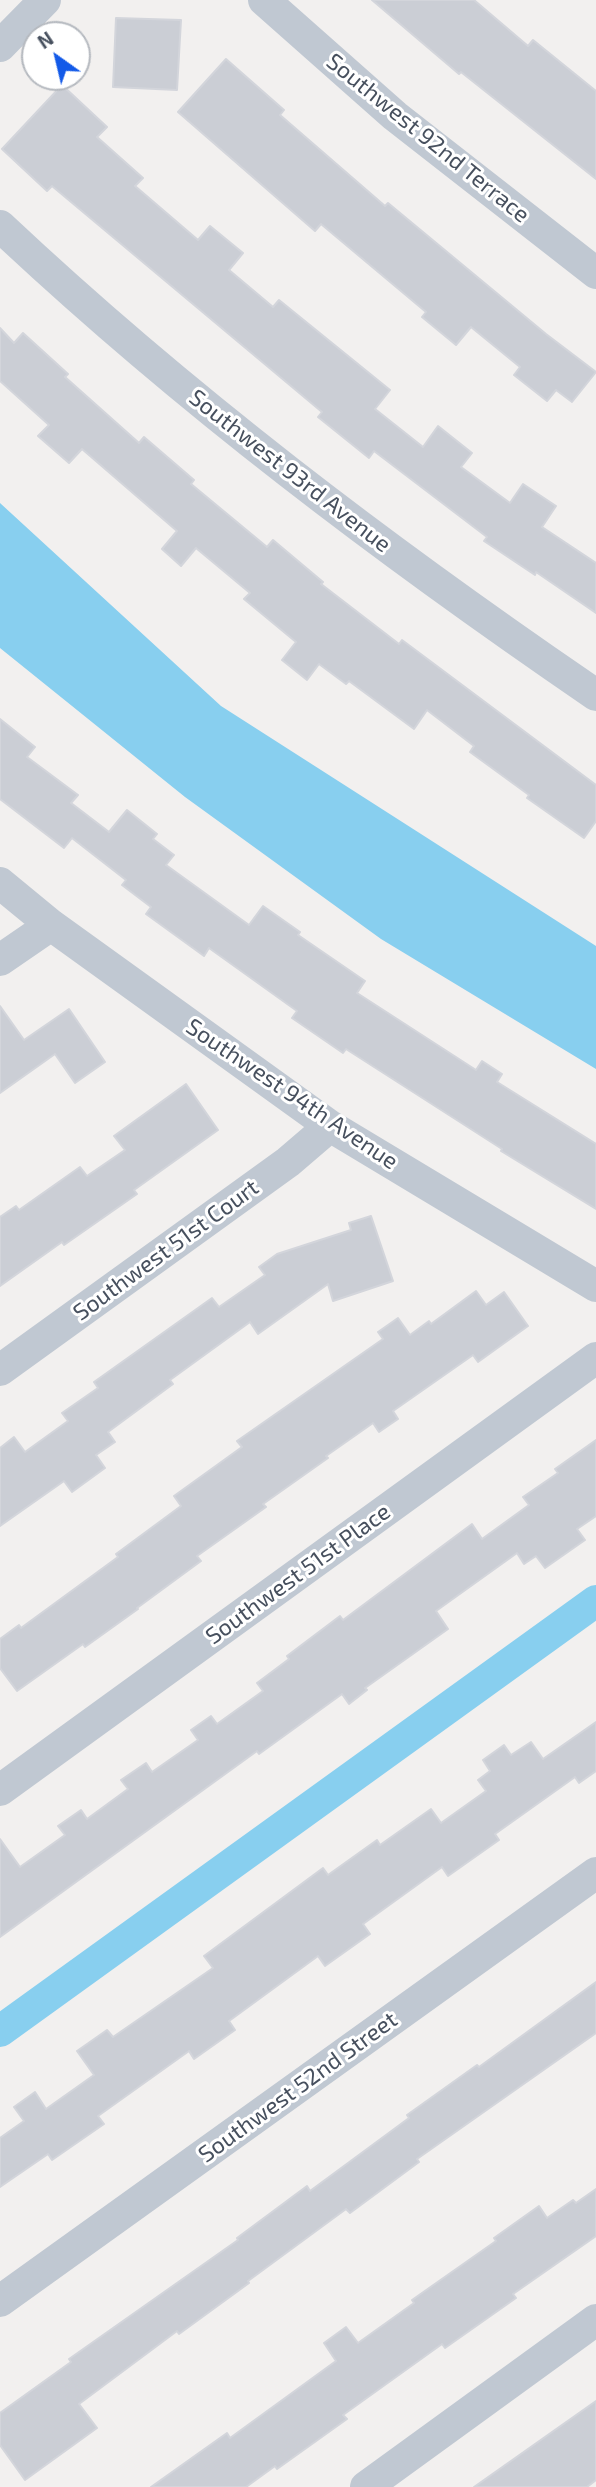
<!DOCTYPE html>
<html>
<head>
<meta charset="utf-8">
<style>
	body { margin:0 }
	#map { position:relative; width:596px; height:2487px; overflow:hidden; background:#f2f0ef; font-family:"Exo 2",sans-serif }
	canvas { display:block }
	.north { position:absolute; left:21px; top:21px; width:70px; height:70px; box-sizing:border-box; background:#fff; border:2px solid #b5b9bf; border-radius:50%; rotate:326deg; font-size:19px; font-weight:700; line-height:28px; text-align:center; color:#47505e }
	.north::after { content:''; display:block; margin:auto; width:24px; height:32px; background:#135ae8; clip-path:polygon(50% 0,100% 100%,50% 72%,0 100%) }
</style>
</head>
<body>
<div id="map">
<canvas width="596" height="2487"></canvas>
<div class="north">N</div>
</div>
<script>
const context = document.querySelector('canvas').getContext('2d');
context.lineJoin = 'round';
function fillPath(path, color) {
  context.fillStyle = color;
  context.fill(path, 'evenodd');
}
function trace(path, color, width, dash) {
  context.strokeStyle = color;
  context.lineWidth = width;
  context.lineCap = dash ? 'butt' : 'round';
  context.setLineDash(dash || []);
  context.stroke(path);
}
function label(font, color, halo, rows, align = 'center') {
  context.font = font + ' "Exo 2",sans-serif';
  context.lineWidth = 6;
  context.setLineDash([]);
  context.textBaseline = 'middle';
  context.strokeStyle = halo;
  context.fillStyle = color;
  for (const [text, x, y, turn = 0] of rows) {
    context.save();
    context.translate(x, y);
    context.rotate((+turn || 0) * Math.PI / 180);
    context.textAlign = isNaN(turn) ? turn : align;
    if (halo) context.strokeText(text, 0, 0);
    context.fillText(text, 0, 0);
    context.restore();
  }
}
const water = new Path2D(`
	M 0,503 L 221,706 L 596,946 L 596,1069 L 381,939 L 185,797 L 0,648 Z`);
const canal = new Path2D(`
	M 0,2031 L 596,1601`);
const building = new Path2D(`
	M 372,0 L 474,0 L 528,46 L 533,40 L 596,91 L 596,179 L 461,72 L 459,74 Z
	M 116,18 L 181,20 L 177,90 L 113,87 Z
	M 226,59 L 284,110 L 280,115 L 385,206 L 388,203 L 546,334 L 596,372 L 572,402 L 556,390 L 547,401 L 514,375 L 520,367 L 471,327 L 456,345 L 422,317 L 426,312 L 321,224 L 315,231 L 178,112 Z
	M 62,85 L 107,127 L 97,137 L 143,178 L 135,186 L 198,240 L 210,226 L 243,253 L 229,270 L 273,307 L 279,300 L 390,390 L 375,409 L 423,447 L 438,426 L 472,453 L 461,467 L 510,503 L 523,484 L 556,506 L 542,527 L 596,563 L 596,613 L 536,572 L 535,575 L 484,541 L 487,537 L 374,451 L 369,458 L 318,417 L 322,412 L 52,186 L 47,191 L 2,149 Z
	M 0,328 L 14,343 L 23,333 L 68,374 L 65,377 L 139,443 L 144,437 L 194,480 L 191,484 L 267,547 L 273,540 L 323,582 L 321,584 L 399,644 L 402,640 L 596,785 L 596,821 L 584,838 L 527,798 L 529,795 L 470,752 L 474,746 L 427,710 L 414,729 L 349,681 L 346,684 L 319,664 L 307,680 L 282,660 L 296,642 L 244,599 L 250,593 L 196,548 L 181,566 L 162,549 L 177,531 L 82,449 L 69,463 L 38,436 L 49,425 L 0,381 Z
	M 0,719 L 35,747 L 27,757 L 78,795 L 71,803 L 109,832 L 127,810 L 157,834 L 153,839 L 174,855 L 166,865 L 249,925 L 263,906 L 300,932 L 298,935 L 365,981 L 357,993 L 476,1070 L 482,1061 L 502,1074 L 497,1082 L 596,1144 L 596,1209 L 501,1151 L 502,1149 L 346,1049 L 343,1053 L 292,1018 L 297,1011 L 209,948 L 204,956 L 146,914 L 151,907 L 122,885 L 126,880 L 72,838 L 64,848 L 0,799 Z
	M 0,1006 L 24,1040 L 69,1009 L 105,1062 L 75,1083 L 55,1054 L 0,1093 Z
	M 186,1084 L 218,1130 L 134,1190 L 137,1194 L 64,1245 L 62,1242 L 0,1286 L 0,1217 L 16,1206 L 19,1210 L 80,1167 L 87,1176 L 125,1150 L 114,1136 Z
	M 371,1216 L 393,1281 L 333,1301 L 328,1284 L 258,1334 L 250,1322 L 170,1380 L 173,1384 L 108,1432 L 115,1442 L 96,1455 L 105,1468 L 72,1492 L 64,1481 L 0,1526 L 0,1448 L 14,1437 L 25,1452 L 68,1421 L 62,1413 L 98,1388 L 94,1382 L 212,1298 L 219,1307 L 265,1275 L 259,1267 L 277,1254 L 351,1230 L 349,1223 Z
	M 476,1291 L 486,1305 L 504,1292 L 528,1326 L 478,1362 L 473,1355 L 393,1411 L 398,1419 L 379,1432 L 373,1423 L 326,1456 L 328,1458 L 263,1504 L 266,1507 L 197,1556 L 201,1561 L 137,1608 L 138,1609 L 85,1647 L 83,1644 L 17,1691 L 0,1668 L 0,1639 L 19,1625 L 21,1628 L 118,1557 L 116,1554 L 181,1506 L 174,1496 L 242,1447 L 237,1441 L 383,1339 L 378,1332 L 398,1318 L 410,1335 L 429,1321 L 431,1324 Z
	M 596,1440 L 596,1516 L 577,1529 L 585,1540 L 545,1568 L 536,1556 L 524,1564 L 517,1553 L 436,1611 L 448,1629 L 365,1688 L 367,1690 L 349,1704 L 342,1694 L 259,1754 L 257,1751 L 0,1937 L 0,1839 L 20,1867 L 65,1835 L 58,1826 L 81,1810 L 87,1819 L 128,1789 L 121,1780 L 146,1763 L 152,1772 L 198,1740 L 191,1730 L 211,1716 L 217,1724 L 263,1691 L 257,1683 L 289,1659 L 287,1656 L 340,1616 L 343,1620 L 472,1524 L 482,1539 L 529,1505 L 523,1497 L 558,1473 L 555,1469 Z
	M 596,1722 L 596,1771 L 579,1783 L 575,1777 L 495,1834 L 499,1840 L 448,1876 L 442,1867 L 363,1924 L 370,1934 L 325,1966 L 318,1956 L 229,2021 L 235,2030 L 194,2059 L 189,2051 L 98,2116 L 104,2124 L 52,2160 L 48,2154 L 0,2187 L 0,2138 L 24,2121 L 14,2107 L 35,2092 L 46,2109 L 94,2075 L 77,2051 L 107,2030 L 113,2037 L 213,1968 L 204,1956 L 323,1868 L 328,1875 L 377,1840 L 380,1845 L 431,1809 L 441,1823 L 486,1791 L 478,1780 L 490,1771 L 483,1760 L 504,1745 L 511,1755 L 531,1742 L 543,1759 Z
	M 596,1982 L 596,2033 L 417,2159 L 419,2162 L 350,2213 L 346,2209 L 248,2281 L 249,2283 L 179,2334 L 177,2331 L 79,2404 L 97,2428 L 25,2480 L 0,2445 L 0,2413 L 71,2362 L 69,2359 L 238,2240 L 237,2238 L 307,2186 L 310,2191 L 409,2118 L 407,2115 L 477,2065 L 479,2067 Z
	M 596,2189 L 596,2236 L 513,2294 L 516,2298 L 445,2348 L 442,2344 L 343,2415 L 347,2419 L 277,2469 L 275,2466 L 246,2487 L 151,2487 L 227,2433 L 230,2438 L 336,2361 L 324,2343 L 346,2327 L 358,2343 L 414,2303 L 412,2300 L 496,2241 L 494,2238 L 539,2206 L 547,2218 L 573,2200 L 576,2203 Z
	M 596,2401 L 596,2480 L 587,2487 L 474,2487 Z`);
const minor = new Path2D(`
	M 264,0 L 395,116 L 596,273
	M 0,46 L 45,0
	M 0,226 C 185,400 387,552 596,695
	M 0,883 L 51,925 L 330,1126 L 596,1286
	M 0,960 L 51,925
	M 0,1370 L 288,1162 L 330,1126
	M 0,1790 L 596,1358
	M 0,2301 L 596,1873
	M 366,2487 L 596,2320`);
const streetNames = [
	["Southwest 92nd Terrace",428,138,39],
	["Southwest 93rd Avenue",290,471,38],
	["Southwest 94th Avenue",292,1094,34],
	["Southwest 51st Court",166,1250,-36],
	["Southwest 51st Place",298,1574,-36],
	["Southwest 52nd Street",298,2087,-36]
];
fillPath(water, '#88cfef');
trace(canal, '#88cfef', 32);
fillPath(building, '#cbced5');
trace(building, '#d3d5db', 2);
trace(minor, '#c0c8d2', 32);
label('23px', '#47505e', '#fff', streetNames);
</script>
</body>
</html>
